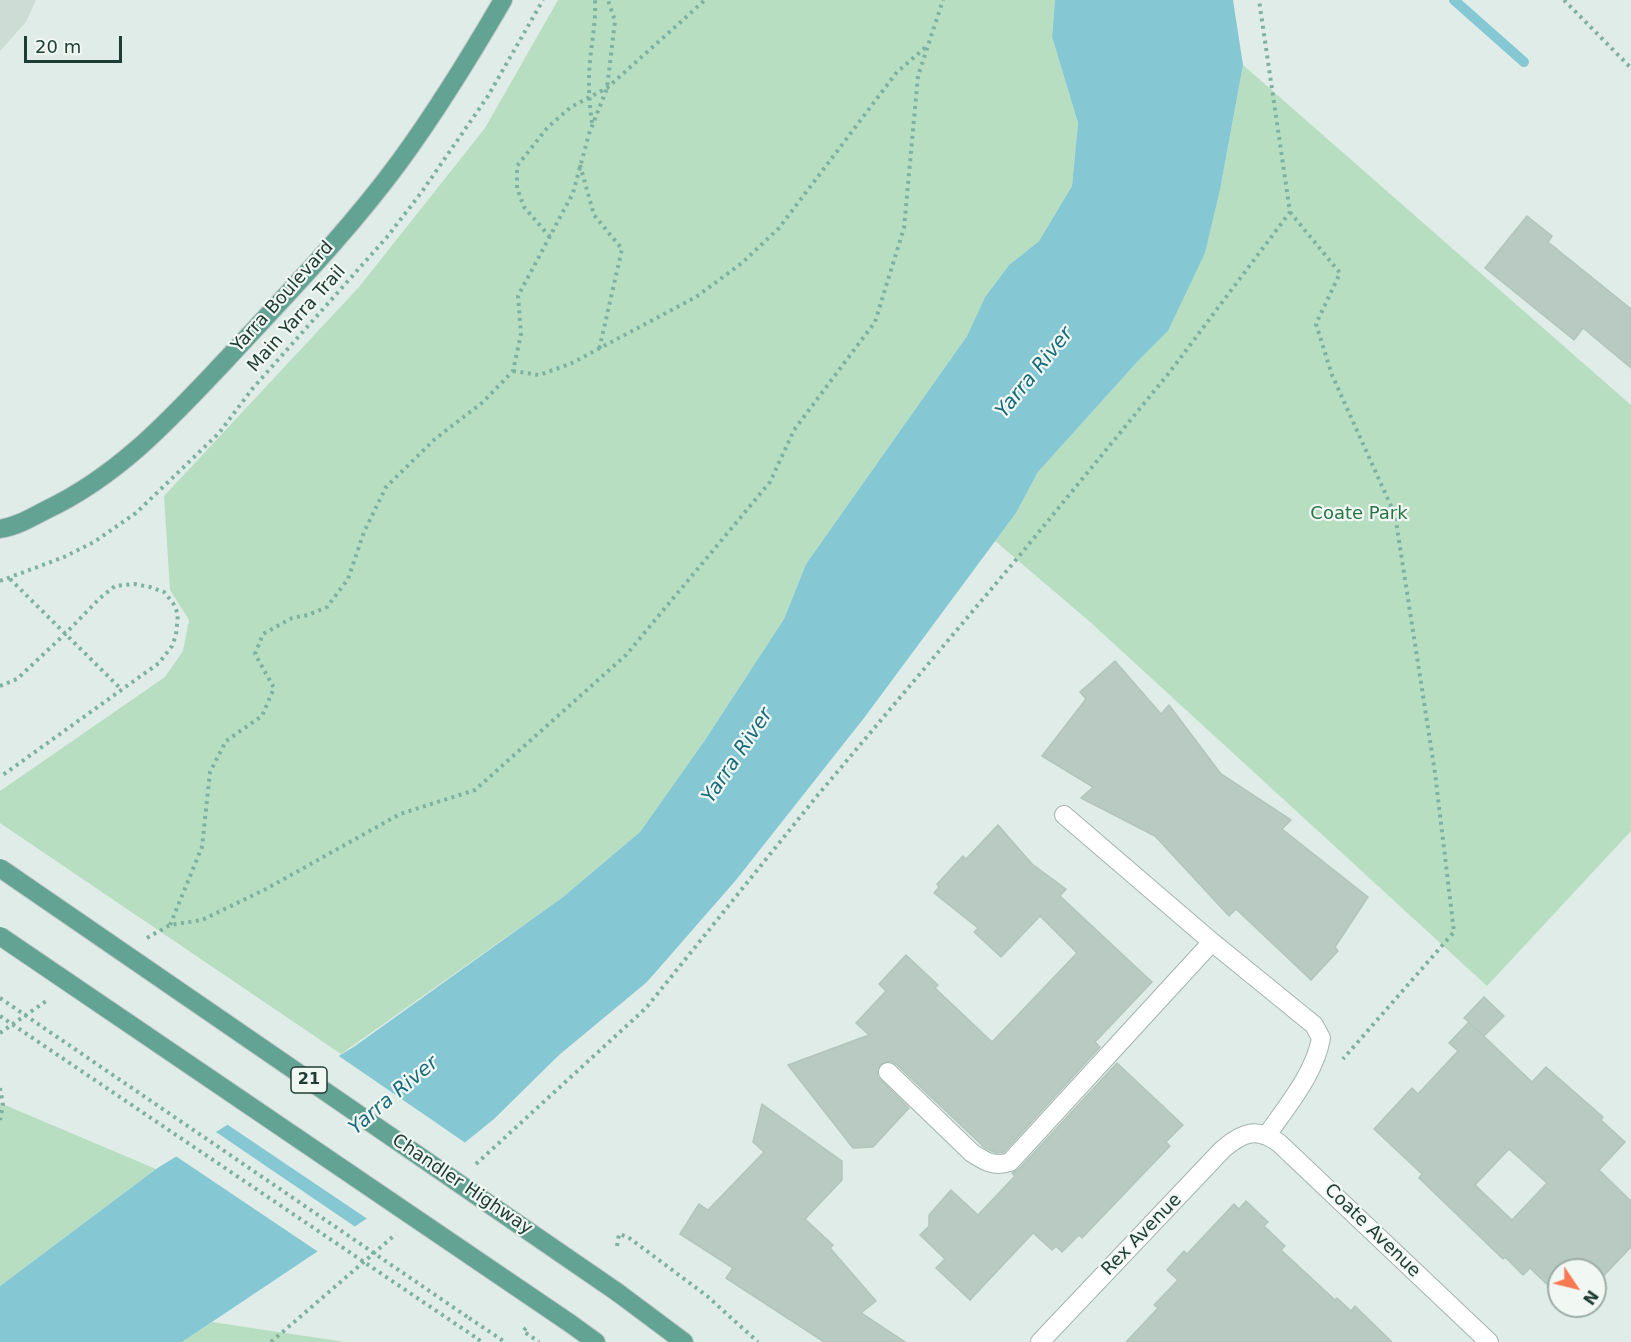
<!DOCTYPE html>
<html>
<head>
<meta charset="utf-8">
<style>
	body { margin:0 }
	#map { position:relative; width:1631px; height:1342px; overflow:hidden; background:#e0ece7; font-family:"DejaVu Sans",sans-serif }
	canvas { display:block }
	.north { position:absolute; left:1547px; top:1258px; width:60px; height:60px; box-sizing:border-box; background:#f1f8f4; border:2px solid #9dada8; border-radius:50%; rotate:125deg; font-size:16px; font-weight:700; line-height:24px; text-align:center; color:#203d35 }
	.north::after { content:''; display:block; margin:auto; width:21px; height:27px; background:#f87a52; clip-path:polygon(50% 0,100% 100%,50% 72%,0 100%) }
	.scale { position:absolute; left:24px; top:36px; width:98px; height:27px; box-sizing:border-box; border:3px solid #203d35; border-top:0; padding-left:8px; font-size:18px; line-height:21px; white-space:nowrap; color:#203d35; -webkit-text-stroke:4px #f1f8f4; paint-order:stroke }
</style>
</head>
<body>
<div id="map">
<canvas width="1631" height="1342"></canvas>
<div class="north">N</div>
<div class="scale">20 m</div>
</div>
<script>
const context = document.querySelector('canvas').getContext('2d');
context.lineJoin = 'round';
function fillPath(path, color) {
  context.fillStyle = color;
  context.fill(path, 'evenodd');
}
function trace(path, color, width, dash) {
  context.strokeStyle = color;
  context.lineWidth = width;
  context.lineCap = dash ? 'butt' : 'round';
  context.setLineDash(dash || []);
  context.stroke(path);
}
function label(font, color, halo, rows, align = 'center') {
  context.font = font + ' "DejaVu Sans",sans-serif';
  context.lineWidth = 4.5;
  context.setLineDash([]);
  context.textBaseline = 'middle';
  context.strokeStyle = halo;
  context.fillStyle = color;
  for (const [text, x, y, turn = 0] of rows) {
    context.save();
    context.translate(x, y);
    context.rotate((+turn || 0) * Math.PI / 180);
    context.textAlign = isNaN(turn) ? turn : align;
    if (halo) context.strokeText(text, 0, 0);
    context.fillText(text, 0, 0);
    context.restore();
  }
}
const built = new Path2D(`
	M 0,0 L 36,0 L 26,22 L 0,51 Z`);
const green = new Path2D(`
	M 558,0 L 1055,0 L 1052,37 L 1078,123 L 1072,186 L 1039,241 L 1009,265 L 985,297 L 967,336 L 806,564 L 784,619 L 705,740 L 640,832 L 563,897 L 341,1054 L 0,823 L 0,791 L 165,677 L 183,651 L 189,620 L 170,590 L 164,496 L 359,287 L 485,128 Z
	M 1243,65 L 1631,405 L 1631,831 L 1487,986 L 1089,621 L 995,541 L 1016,513 L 1038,472 L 1138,361 L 1168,331 L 1205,252 L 1220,190 Z
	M 0,1103 L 156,1169 L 0,1286 Z
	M 212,1322 L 345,1342 L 182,1342 Z`);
const water = new Path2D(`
	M 1055,0 L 1233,0 L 1243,65 L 1220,190 L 1205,253 L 1168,331 L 1138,361 L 1038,472 L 1016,513 L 864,718 L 736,880 L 647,982 L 559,1055 L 494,1119 L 390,1203 L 182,1342 L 0,1342 L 0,1286 L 156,1169 L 355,1046 L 563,897 L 640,832 L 705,740 L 784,619 L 806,564 L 967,336 L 985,297 L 1009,265 L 1039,241 L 1072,186 L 1078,123 L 1052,37 Z`);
const pier = new Path2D(`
	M 336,1054 L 467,1144 L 392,1206 L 369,1220 L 225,1123 Z
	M 213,1130 L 357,1228 L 320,1253 L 174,1155 Z`);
const stream = new Path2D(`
	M 1454,0 L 1524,62`);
const building = new Path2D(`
	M 1527,216 L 1552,236 L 1548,242 L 1631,309 L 1631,368 L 1583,328 L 1574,340 L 1485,268 Z
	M 1115,661 L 1161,714 L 1169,705 L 1221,774 L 1291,820 L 1282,829 L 1368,897 L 1335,947 L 1338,951 L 1311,980 L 1236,909 L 1229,916 L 1155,836 L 1081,798 L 1093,787 L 1042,756 L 1086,699 L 1080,692 Z
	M 998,825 L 1032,864 L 1066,889 L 1060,896 L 1152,982 L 1095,1042 L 1100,1047 L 1004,1152 L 996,1153 L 985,1148 L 896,1064 L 890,1061 L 880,1065 L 877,1076 L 909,1108 L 873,1147 L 853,1148 L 788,1065 L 869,1035 L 856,1023 L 886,991 L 879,984 L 906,955 L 938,985 L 935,988 L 992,1042 L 1077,953 L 1040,916 L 1001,957 L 974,932 L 978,928 L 934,893 L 939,887 L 937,884 L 963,856 L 966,859 Z
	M 1484,997 L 1504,1016 L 1484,1036 L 1473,1026 L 1532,1082 L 1546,1067 L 1603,1117 L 1601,1120 L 1625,1142 L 1599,1170 L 1631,1201 L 1631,1247 L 1595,1285 L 1595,1270 L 1559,1270 L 1559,1296 L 1530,1268 L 1523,1275 L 1505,1257 L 1503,1259 L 1419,1178 L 1422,1174 L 1374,1129 L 1412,1088 L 1418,1094 L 1458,1051 L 1449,1043 L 1469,1022 L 1464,1018 ZM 1509,1149 L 1547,1183 L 1512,1220 L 1475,1185 Z
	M 1117,1063 L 1183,1125 L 1166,1142 L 1170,1146 L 1082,1238 L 1079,1235 L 1062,1252 L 1056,1246 L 1052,1250 L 1033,1233 L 970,1300 L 936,1268 L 945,1259 L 920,1235 L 929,1226 L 929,1215 L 951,1190 L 978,1215 L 1015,1176 L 1012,1173 L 1018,1170 Z
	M 762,1104 L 842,1161 L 842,1180 L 805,1219 L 833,1245 L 830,1248 L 876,1301 L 861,1313 L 905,1342 L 824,1342 L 726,1278 L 733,1268 L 680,1234 L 699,1204 L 708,1210 L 764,1152 L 753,1142 Z
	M 1246,1201 L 1268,1222 L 1264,1226 L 1285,1246 L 1281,1250 L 1335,1300 L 1337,1298 L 1351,1311 L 1355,1306 L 1392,1342 L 1126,1342 L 1158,1308 L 1154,1305 L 1178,1280 L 1167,1270 L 1184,1251 L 1187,1254 L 1234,1204 L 1239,1209 Z`);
const path = new Path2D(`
	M 1564,0 L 1631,68
	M 592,123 C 589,102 588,82 590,61 C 592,40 596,21 595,0
	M 580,165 L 594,215 L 622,249 L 599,350
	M 1290,212 L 1340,273 L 1316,324 L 1332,375 L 1395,515 L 1435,773 L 1454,932 L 1343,1059
	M 550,237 L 524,207 L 517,188 L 517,166 L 548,127 L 571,107 L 607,88 L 705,0
	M 513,371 L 539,375 L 570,364 L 696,297 L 742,263 L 779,228 L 897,72 L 927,46
	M 10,579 L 122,690
	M 0,581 L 64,557 L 94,542 L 136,513 L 219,433 L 253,388 L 387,237 L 421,193 L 488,96 L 543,0
	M 0,686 L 17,679 L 65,634 L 100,598 L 115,586 L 134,584 L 150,587 L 164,592 L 173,603 L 178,614 L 176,635 L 172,646 L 159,663 L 0,777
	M 170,925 L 202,847 L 210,772 L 226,741 L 262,716 L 274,688 L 255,654 L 263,634 L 292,618 L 308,615 L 327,607 L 348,579 L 364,532 L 386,487 L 435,439 L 483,402 L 513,371 L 521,334 L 518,296 L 573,193 L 589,134 L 607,88 L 615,21 L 608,0
	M 147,938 L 170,925 L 202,920 L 266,889 L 400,814 L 475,790 L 626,655 L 770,482 L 794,430 L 875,322 L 904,228 L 918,76 L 943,0
	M 0,1033 L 49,999
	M 0,1088 L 3,1105 L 0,1120
	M 476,1164 L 646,1008 L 817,796 L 1020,555 L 1169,373 L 1290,212 L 1259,0
	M 617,1246 L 619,1234 L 628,1237 L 707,1296 L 758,1342
	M 469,1318 L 505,1342
	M 526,1328 L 523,1331 L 539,1342
	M 478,1339 L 482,1342
	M 271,1342 L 396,1234`);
const minor = new Path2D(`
	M 1064,815 L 1212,942 L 1314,1025 L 1321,1038 C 1315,1073 1287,1106 1267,1135
	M 888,1072 L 972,1153 C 986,1162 994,1167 1010,1162 L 1212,942
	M 1040,1342 L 1223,1149 C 1243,1132 1257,1127 1279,1143 L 1489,1342`);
const major = new Path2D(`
	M 0,529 C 17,526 31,518 46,510 C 120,475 171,418 226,360 C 286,295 348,232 400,161 C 438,109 471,55 503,0
	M 617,1292 L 684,1342
	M 571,1324 L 596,1342`);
const pathBridge = new Path2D(`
	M 0,998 L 469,1318
	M 0,1016 L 478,1339`);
const majorBridge = new Path2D(`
	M 0,868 L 617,1292
	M 0,936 L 571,1324`);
const shields = [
	[309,1080,36]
];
const shieldNames = [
	["21",309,1080]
];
const streetNames = [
	["Yarra Boulevard",283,297,-48],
	["Main Yarra Trail",297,319,-48],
	["Chandler Highway",462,1185,34],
	["Coate Avenue",1372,1231,44],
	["Rex Avenue",1142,1235,-46]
];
const parkNames = [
	["Coate Park",1359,514]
];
const waterNames = [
	["Yarra River",1035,373,-51],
	["Yarra River",738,756,-56],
	["Yarra River",394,1096,-40]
];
fillPath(built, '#cedcd6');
fillPath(green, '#b8dec2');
fillPath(water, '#85c8d4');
fillPath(pier, '#e0ece7');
trace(stream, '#85c8d4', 10);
fillPath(building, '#b8cac2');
trace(building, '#b2c6be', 1.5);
trace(minor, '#a3b4ae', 20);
trace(major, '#c1c9c6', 20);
trace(path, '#7fb1a1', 4, [3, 4.5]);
trace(minor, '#fff', 18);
trace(major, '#63a393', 18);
trace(majorBridge, '#c1c9c6', 20, []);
trace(pathBridge, '#7fb1a1', 4, [3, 4.5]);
trace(majorBridge, '#63a393', 18);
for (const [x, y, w] of shields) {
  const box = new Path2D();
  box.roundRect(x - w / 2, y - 13, w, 26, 4.5);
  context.fillStyle = '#f1f8f4';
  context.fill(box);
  trace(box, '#203d35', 1.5);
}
label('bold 16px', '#203d35', null, shieldNames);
label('18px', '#203d35', '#f1f8f4', streetNames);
label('18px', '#297546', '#f1f8f4', parkNames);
label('italic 20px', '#186b7b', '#f1f8f4', waterNames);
</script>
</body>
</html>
